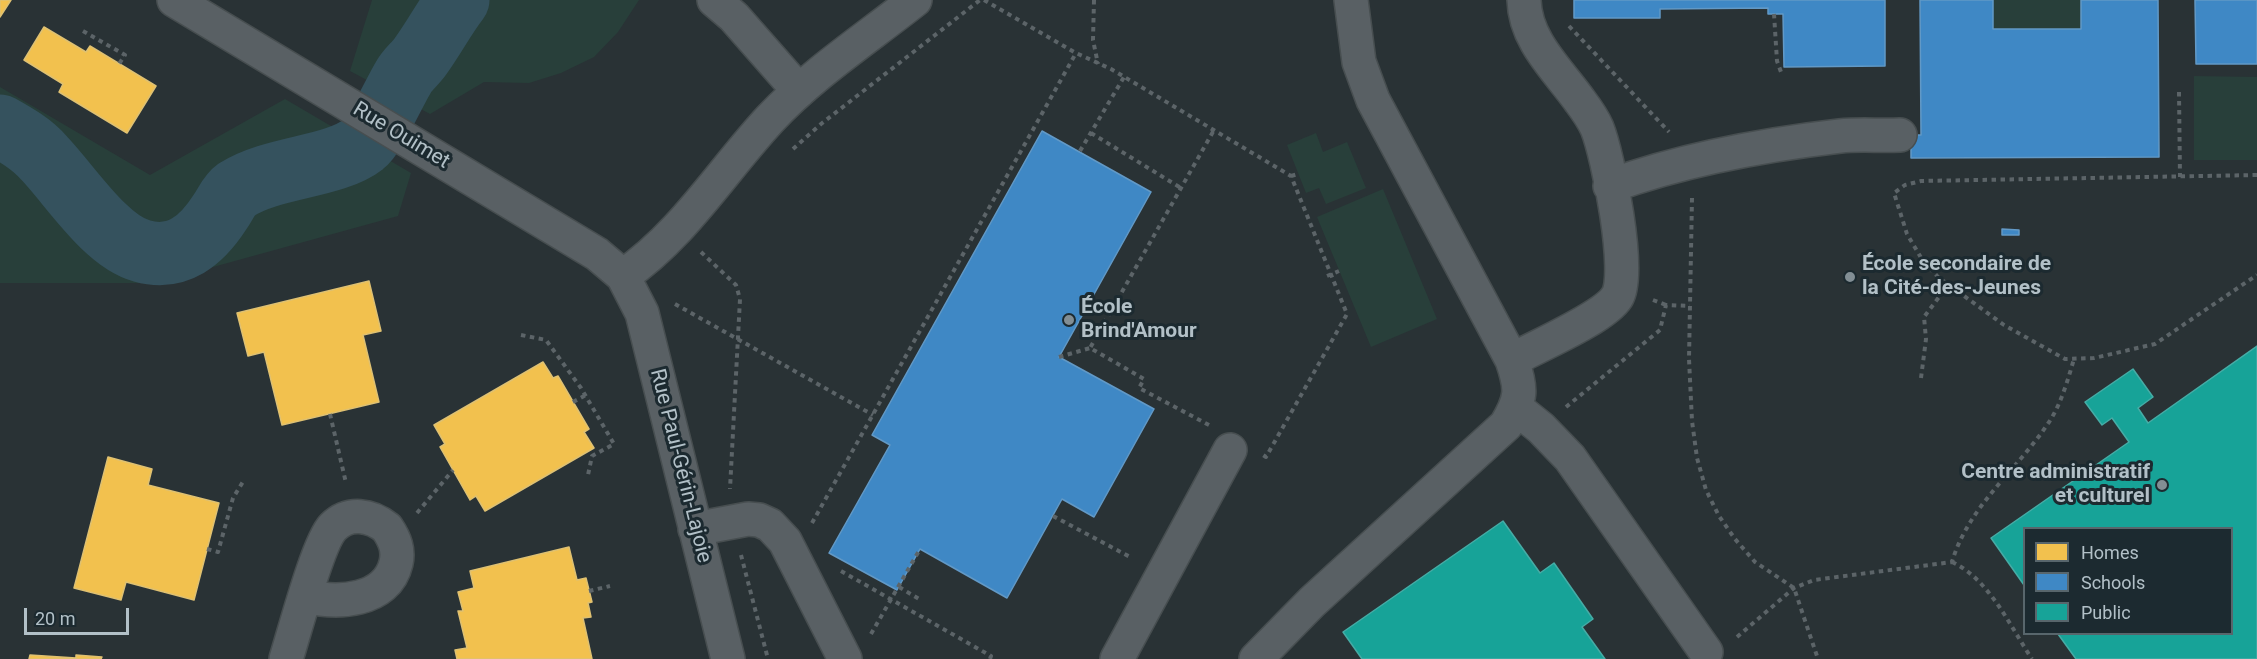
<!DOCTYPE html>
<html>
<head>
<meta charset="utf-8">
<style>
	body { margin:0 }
	#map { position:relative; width:2257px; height:659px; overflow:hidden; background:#293235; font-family:Roboto,sans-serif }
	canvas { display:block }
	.legend { position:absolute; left:2023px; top:527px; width:210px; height:108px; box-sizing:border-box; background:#1c2a30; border:2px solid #58666c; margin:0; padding:8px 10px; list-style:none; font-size:18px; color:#b2c0c7 }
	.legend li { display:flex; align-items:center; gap:12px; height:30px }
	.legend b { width:30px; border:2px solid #58666c }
	.scale { position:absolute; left:24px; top:608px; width:105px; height:27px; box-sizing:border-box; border:3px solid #b2c0c7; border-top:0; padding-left:8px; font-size:18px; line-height:21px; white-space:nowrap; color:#b2c0c7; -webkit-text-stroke:4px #1c2a30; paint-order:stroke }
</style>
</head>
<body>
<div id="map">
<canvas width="2257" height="659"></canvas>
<ul class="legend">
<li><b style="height:16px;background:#f2c14e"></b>Homes</li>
<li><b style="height:16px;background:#3f88c5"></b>Schools</li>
<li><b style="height:16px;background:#17a398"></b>Public</li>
</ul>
<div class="scale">20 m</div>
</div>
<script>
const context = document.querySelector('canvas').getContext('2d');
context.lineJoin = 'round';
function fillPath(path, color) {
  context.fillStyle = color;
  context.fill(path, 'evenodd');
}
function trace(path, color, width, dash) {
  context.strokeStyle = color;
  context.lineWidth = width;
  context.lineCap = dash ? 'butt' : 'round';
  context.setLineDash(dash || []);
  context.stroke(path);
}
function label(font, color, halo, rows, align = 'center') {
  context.font = font + ' Roboto,sans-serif';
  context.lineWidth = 6;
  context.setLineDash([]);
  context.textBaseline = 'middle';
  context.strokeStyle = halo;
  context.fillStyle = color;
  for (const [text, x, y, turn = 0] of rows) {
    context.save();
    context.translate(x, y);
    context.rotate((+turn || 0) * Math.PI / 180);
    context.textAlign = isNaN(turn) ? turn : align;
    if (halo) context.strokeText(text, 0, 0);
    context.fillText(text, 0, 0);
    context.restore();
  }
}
const green = new Path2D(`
	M 372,0 L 639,0 L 618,32 L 594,57 L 561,73 L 529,83 L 484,82 L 430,114 L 350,71 Z
	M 1993,0 L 2081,0 L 2081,29 L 1993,29 Z
	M 2194,76 L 2257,77 L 2257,160 L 2194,160 Z
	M 0,87 L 150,175 L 285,99 L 411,173 L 398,216 L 155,283 L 0,283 Z
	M 1316,133 L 1323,152 L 1347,142 L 1366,188 L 1326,204 L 1319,188 L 1306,193 L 1287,145 Z
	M 1383,189 L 1437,319 L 1371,347 L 1317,217 Z`);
const homes = new Path2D(`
	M 0,0 L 11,0 L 0,17 Z
	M 44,27 L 86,52 L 90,46 L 156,86 L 127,133 L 59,92 L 63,84 L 24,60 Z
	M 369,281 L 381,331 L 363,335 L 379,402 L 282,425 L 264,352 L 248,356 L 237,313 Z
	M 543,362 L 553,378 L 558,376 L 589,429 L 584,432 L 594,448 L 485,511 L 476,496 L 470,500 L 440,447 L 445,444 L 434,425 Z
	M 108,457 L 152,469 L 148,485 L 219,503 L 194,600 L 126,582 L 121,600 L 74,588 Z
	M 569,547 L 577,580 L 586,578 L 592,602 L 588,603 L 591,617 L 583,618 L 592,659 L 457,659 L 455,650 L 467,648 L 458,611 L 463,611 L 458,592 L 474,588 L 470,571 Z
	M 30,655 L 76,658 L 76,655 L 102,657 L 101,659 L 29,659 Z`);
const schools = new Path2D(`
	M 1574,0 L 1885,0 L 1885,66 L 1784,67 L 1783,14 L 1768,14 L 1768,8 L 1660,9 L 1660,18 L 1574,18 Z
	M 1920,0 L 1993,0 L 1993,29 L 2081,29 L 2081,0 L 2158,0 L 2159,157 L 1911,158 L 1911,135 L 1921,135 Z
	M 2195,0 L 2257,0 L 2257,64 L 2196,64 Z
	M 1042,131 L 1151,192 L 1059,357 L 1154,409 L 1094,517 L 1062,499 L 1007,598 L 920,549 L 897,590 L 829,553 L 890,445 L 872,435 Z
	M 2002,229 L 2019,230 L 2019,235 L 2002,235 Z`);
const public = new Path2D(`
	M 2257,346 L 2257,659 L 2076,659 L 2058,634 L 2232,634 L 2232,528 L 2024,528 L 2024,585 L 1991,538 L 2129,442 L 2112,418 L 2102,425 L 2085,402 L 2133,369 L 2153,397 L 2138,408 L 2148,423 Z
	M 1503,521 L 1540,573 L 1554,563 L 1593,619 L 1582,627 L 1605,659 L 1362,659 L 1343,632 Z`);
const river = new Path2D(`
	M 0,126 C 16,135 32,144 44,158 C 70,185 105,241 142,251 C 178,261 202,240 220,212 C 225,205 229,195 236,190 C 274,166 333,168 364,144 C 374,137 395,91 403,78 C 407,70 415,64 420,57 C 434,38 444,18 458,0`);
const path = new Path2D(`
	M 984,0 L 1076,53 L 1111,69 L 1291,176 L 1347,314 L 1266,457 L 1263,455
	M 1094,0 L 1093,40 L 1098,64
	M 1774,14 L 1777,61 L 1781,72
	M 1569,26 L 1669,132
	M 83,31 L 125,55 L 119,64
	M 2179,92 L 2180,177
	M 1091,133 L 1181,188
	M 793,149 L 821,124 L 980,0
	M 1080,151 L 1124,77
	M 2257,175 L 1921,181 L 1905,185 L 1894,193 L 1907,234 L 1923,261 L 1938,277 L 2004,325 L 2065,359 L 2094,358 L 2155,344 L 2257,275
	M 1291,176 L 1298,174
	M 1692,198 L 1689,359 L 1692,421 L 1697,458 L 1706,490 L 1719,516 L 1735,539 L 1755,562 L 1794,588 L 1818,659
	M 701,252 L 736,285 L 740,299 L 730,489
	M 1327,276 L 1339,271
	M 1653,300 L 1666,305
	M 675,304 L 873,415
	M 521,335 L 546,340 L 581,388 L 614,444 L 592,456 L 588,475
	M 1059,357 L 1090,348
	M 1921,378 L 1926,339 L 1924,317 L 1948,285
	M 573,402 L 586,395
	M 1566,407 L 1660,330 L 1666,305 L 1690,306
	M 330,414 L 346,483
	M 1209,425 L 1139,388 L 1144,379 L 1090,348 L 1214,130
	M 417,513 L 453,470
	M 1053,516 L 1132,558
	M 812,523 L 1076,53
	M 207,549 L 218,552 L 233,498 L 244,480
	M 741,555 L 768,659
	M 1952,562 C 1989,579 2010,626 2032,659
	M 841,571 L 991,656 L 990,659
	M 899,587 L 919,599
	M 589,591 L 610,586
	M 871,634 L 920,549
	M 1737,637 L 1794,588 L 1814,580 L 1952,562 C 1969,504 2020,468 2051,419 C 2062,401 2068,379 2074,359`);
const minor = new Path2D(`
	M 174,0 L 597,254 L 623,276 L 642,313 L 728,659
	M 714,0 L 734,17 L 799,91
	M 1351,0 L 1359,62 L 1373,100 L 1512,360 C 1537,346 1604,318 1617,297 C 1632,275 1608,155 1597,128 C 1593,119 1586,109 1580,101 C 1558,70 1525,41 1524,0
	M 1610,186 C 1684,159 1762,145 1840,136 C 1860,134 1880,136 1900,135
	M 623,276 C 683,235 721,172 770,119 C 812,74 867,38 915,0
	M 1516,408 L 1541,428 L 1570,458 L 1706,652
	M 695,529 L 748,519 L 759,520 L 770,525 L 785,541 L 845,659
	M 286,659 C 294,634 318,542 333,527 C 349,511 371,515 387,528 C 395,540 399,550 396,563 C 387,602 337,604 306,596
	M 1117,659 L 1230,450
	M 1256,659 L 1312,602 L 1506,425 C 1522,398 1522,389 1512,360`);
const markers = [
	[1850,277,6,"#828e94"],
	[1069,320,6,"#828e94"],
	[2162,485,6,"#828e94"]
];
const streetNames = [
	["Rue Ouimet",401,136,31],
	["Rue Paul-Gérin-Lajoie",680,466,76]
];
const poiNames = [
	["École secondaire de",1862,265],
	["la Cité-des-Jeunes",1862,289],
	["École",1081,308],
	["Brind'Amour",1081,332],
	["Centre administratif",2150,473,"right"],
	["et culturel",2150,497,"right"]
];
fillPath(green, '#283f3a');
fillPath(homes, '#f2c14e');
trace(homes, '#dfc172', 1.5);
fillPath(schools, '#3f88c5');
trace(schools, '#6299c6', 1.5);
fillPath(public, '#17a398');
trace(public, '#46aca6', 1.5);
trace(river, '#35525e', 63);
trace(minor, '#474e50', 36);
trace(path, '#5c6468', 4, [4.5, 4.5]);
trace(minor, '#596064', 33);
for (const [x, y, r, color] of markers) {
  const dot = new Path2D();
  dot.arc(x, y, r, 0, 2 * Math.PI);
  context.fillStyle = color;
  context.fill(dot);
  trace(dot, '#1c2a30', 2);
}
label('21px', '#b2c0c7', '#1c2a30', streetNames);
label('bold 21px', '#b2c0c7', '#1c2a30', poiNames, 'left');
</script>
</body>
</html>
